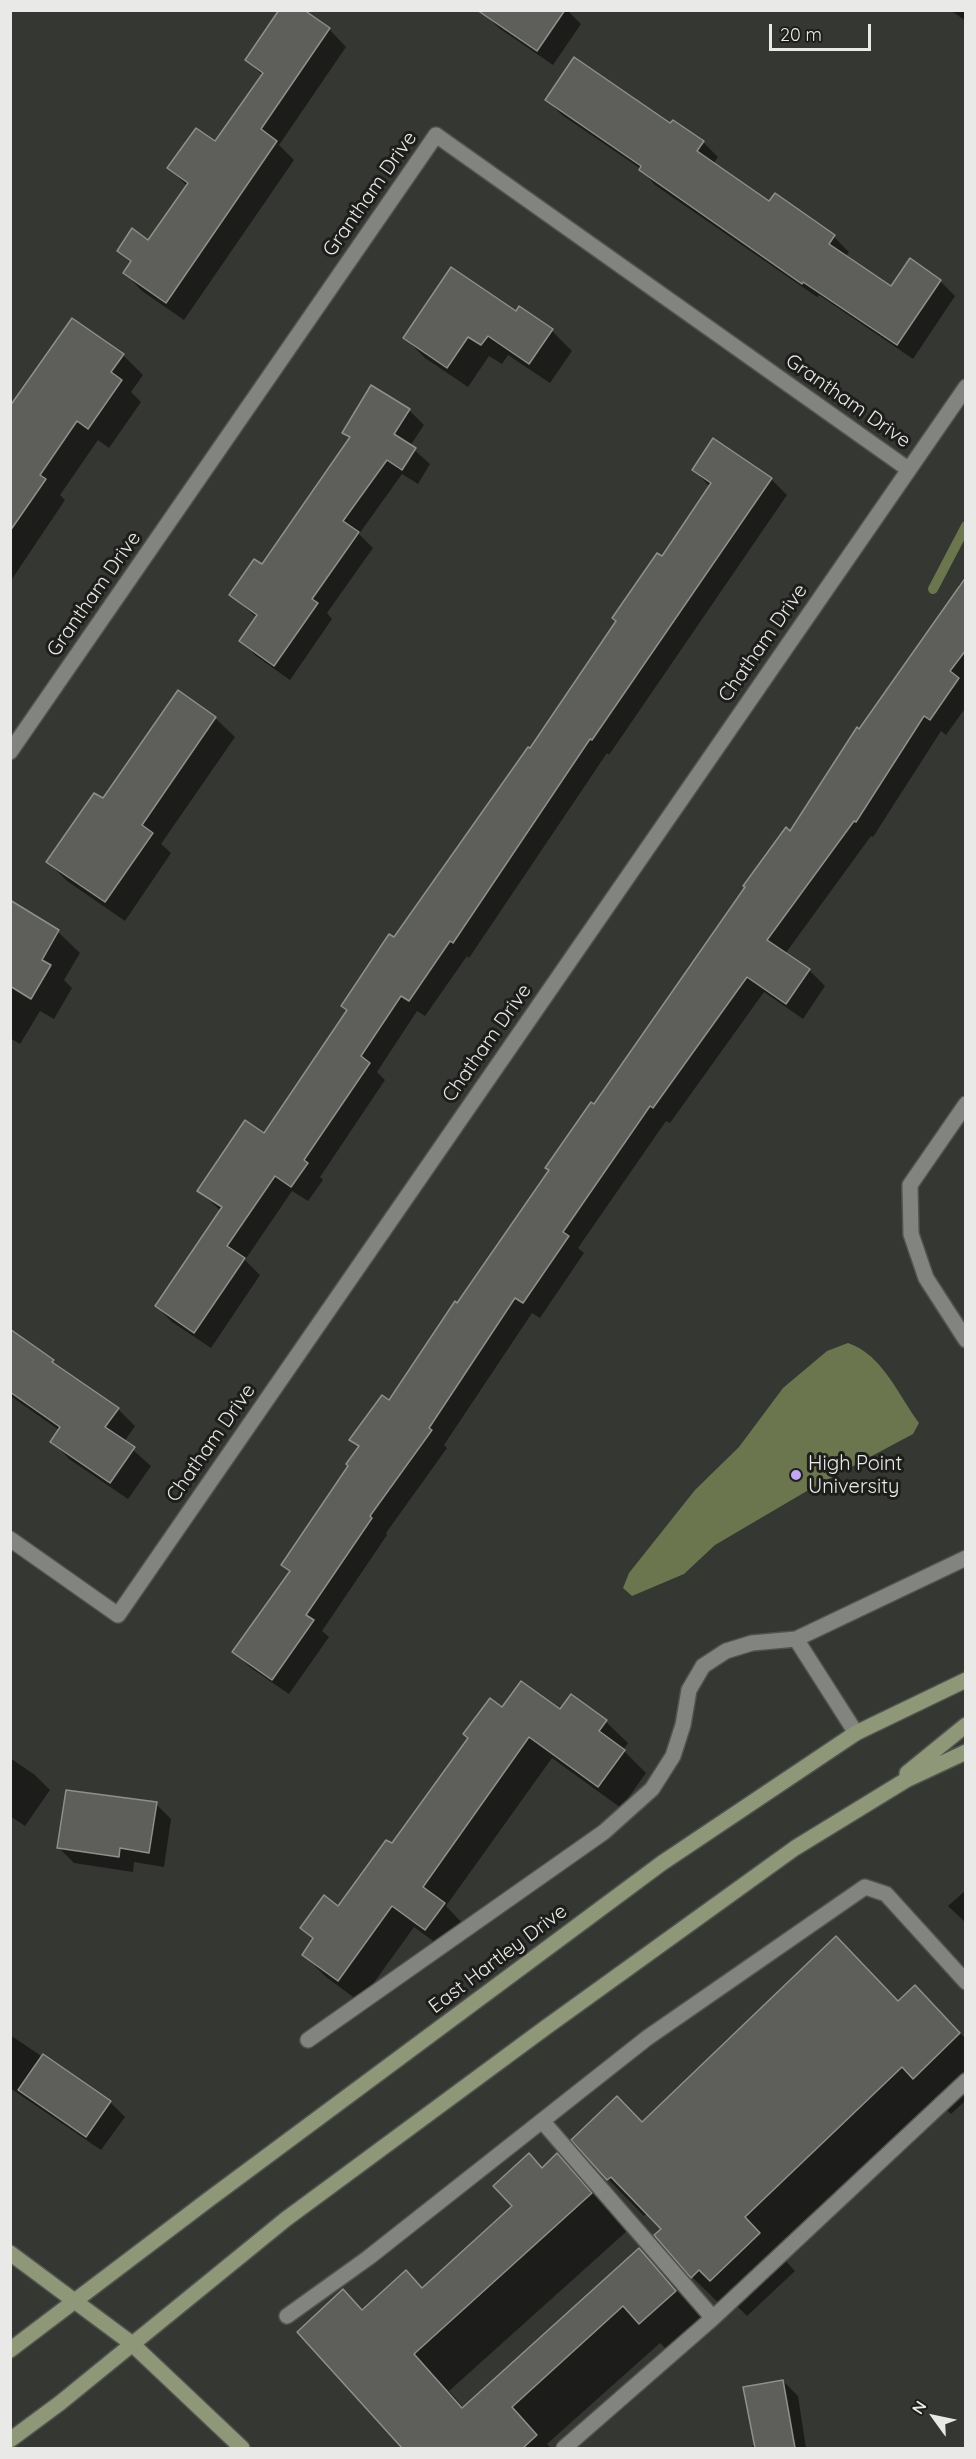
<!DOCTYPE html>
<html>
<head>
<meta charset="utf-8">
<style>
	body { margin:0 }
	#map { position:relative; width:976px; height:2459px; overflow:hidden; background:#353732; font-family:Quicksand,sans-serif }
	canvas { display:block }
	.frame { position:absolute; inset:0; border:12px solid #e9eae7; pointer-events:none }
	.north { position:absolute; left:904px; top:2387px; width:60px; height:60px; -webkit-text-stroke:4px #1d1e1c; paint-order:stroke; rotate:303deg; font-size:16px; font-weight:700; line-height:24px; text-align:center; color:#e9eae7 }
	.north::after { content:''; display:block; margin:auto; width:21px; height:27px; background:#e9eae7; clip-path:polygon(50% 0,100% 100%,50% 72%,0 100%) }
	.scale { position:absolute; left:769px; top:24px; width:102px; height:27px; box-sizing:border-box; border:3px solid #e9eae7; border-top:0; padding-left:8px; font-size:18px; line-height:21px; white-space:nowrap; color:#e9eae7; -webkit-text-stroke:4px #1d1e1c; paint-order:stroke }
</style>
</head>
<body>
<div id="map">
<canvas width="976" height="2459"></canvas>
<div class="frame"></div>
<div class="north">N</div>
<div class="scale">20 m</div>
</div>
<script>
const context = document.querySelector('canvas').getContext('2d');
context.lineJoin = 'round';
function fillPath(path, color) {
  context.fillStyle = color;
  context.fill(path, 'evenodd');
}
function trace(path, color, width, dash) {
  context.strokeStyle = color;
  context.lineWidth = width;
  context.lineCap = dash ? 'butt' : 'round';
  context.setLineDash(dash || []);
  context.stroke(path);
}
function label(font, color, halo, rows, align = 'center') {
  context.font = font + ' Quicksand,sans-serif';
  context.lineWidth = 6;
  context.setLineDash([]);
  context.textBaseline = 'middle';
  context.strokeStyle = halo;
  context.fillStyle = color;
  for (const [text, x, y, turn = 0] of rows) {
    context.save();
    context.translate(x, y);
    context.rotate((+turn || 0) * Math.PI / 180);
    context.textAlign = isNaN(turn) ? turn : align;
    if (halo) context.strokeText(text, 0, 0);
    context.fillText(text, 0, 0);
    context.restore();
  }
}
const water = new Path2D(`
	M 848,1343 C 882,1354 899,1396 919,1423 L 913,1434 L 812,1488 L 715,1545 L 684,1574 L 632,1596 L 623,1588 L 629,1573 L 695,1490 L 739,1447 L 783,1388 L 827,1351 Z`);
const shadow = new Path2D(`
	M 486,10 L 567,10 L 581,24 L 553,65 L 499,28 L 484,14 Z
	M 950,10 L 966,10 L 966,21 Z
	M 329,29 L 346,47 L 279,145 L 294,160 L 184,320 L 142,291 L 125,273 L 132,264 L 119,250 L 149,242 L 187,186 L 169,168 L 216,143 L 263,76 L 247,60 Z
	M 547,100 L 671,125 L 703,142 L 718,157 L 713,164 L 770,203 L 775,195 L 834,237 L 849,252 L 845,257 L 892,288 L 940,281 L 955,296 L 913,359 L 819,295 L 817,297 L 655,185 L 641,169 L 562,115 Z
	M 516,313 L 552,331 L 572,351 L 550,383 L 508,355 L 502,364 L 489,356 L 468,387 L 425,358 L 405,338 Z
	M 123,355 L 143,375 L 131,392 L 141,402 L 109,448 L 98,440 L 60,495 L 65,500 L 10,582 L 10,411 Z
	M 409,410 L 424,425 L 410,446 L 430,464 L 418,484 L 402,474 L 359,534 L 373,548 L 327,613 L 332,619 L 290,680 L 256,656 L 241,641 L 257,618 L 231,595 L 262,566 L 350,439 L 344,432 Z
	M 713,440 L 771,479 L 787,495 L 609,755 L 607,753 L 469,958 L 467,956 L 425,1016 L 417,1011 L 377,1072 L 385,1080 L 320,1177 L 323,1180 L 308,1201 L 292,1191 L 245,1260 L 260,1275 L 211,1348 L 172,1322 L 156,1306 L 221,1211 L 199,1191 L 265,1135 L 348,1011 L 343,1006 L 395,939 L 531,750 L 710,487 L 694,470 Z
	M 966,575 L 966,707 L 946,735 L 941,731 L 873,837 L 871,836 L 785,954 L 809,970 L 825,986 L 803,1019 L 764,992 L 670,1123 L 666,1121 L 578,1248 L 584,1253 L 540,1318 L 532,1313 L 444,1445 L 447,1448 L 386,1533 L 387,1535 L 322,1631 L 329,1637 L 289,1694 L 251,1668 L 234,1652 L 291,1573 L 283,1565 L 350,1466 L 359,1448 L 351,1439 L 389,1402 L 594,1106 L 791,833 L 960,588 L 958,586 Z
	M 178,692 L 215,718 L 235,737 L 161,844 L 171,853 L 125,921 L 67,881 L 48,862 L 103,801 Z
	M 16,905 L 58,932 L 80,953 L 64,980 L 72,988 L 54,1019 L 40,1011 L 20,1044 L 10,1038 L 10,914 Z
	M 10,1331 L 118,1409 L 135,1426 L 124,1442 L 151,1466 L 128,1499 L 69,1459 L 52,1441 L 59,1430 L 12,1397 L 10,1398 Z
	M 571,1696 L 606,1722 L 628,1743 L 623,1750 L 646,1773 L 621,1808 L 552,1758 L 446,1906 L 465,1926 L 447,1951 L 414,1927 L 360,2002 L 326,1977 L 304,1955 L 314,1940 L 302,1928 L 339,1908 L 502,1709 L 560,1711 Z
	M 10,1758 L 35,1775 L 50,1790 L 25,1826 L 10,1816 Z
	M 156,1804 L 171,1819 L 164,1867 L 134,1862 L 133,1872 L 74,1863 L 59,1848 Z
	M 966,1890 L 966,1923 L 948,1906 Z
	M 836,1938 L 899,2002 L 951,2024 L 966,2039 L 966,2100 L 951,2114 L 939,2103 L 780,2255 L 795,2271 L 747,2316 L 737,2306 L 729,2313 L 692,2277 L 663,2229 L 647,2213 L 644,2216 L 608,2179 L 642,2124 Z
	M 10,2035 L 110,2102 L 125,2117 L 101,2150 L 10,2088 Z
	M 557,2155 L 594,2192 L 627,2231 L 449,2391 L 464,2408 L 639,2250 L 676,2287 L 712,2328 L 677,2360 L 660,2343 L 547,2444 L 551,2448 L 404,2448 L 299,2332 L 343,2291 L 363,2311 L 422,2289 L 514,2206 L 543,2169 Z
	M 783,2381 L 798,2396 L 806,2448 L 750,2448 L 755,2444 Z`);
const stream = new Path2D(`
	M 933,589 L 966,526`);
const building = new Path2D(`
	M 279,10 L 304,10 L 330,28 L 261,129 L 277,141 L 166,303 L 123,273 L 131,261 L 117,251 L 132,228 L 148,240 L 188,183 L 167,168 L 196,128 L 215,141 L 263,73 L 245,60 Z
	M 477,10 L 565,10 L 537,51 Z
	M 574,57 L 670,123 L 673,120 L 704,141 L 697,151 L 769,201 L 775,193 L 835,235 L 829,244 L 891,286 L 910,258 L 941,280 L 897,345 L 803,282 L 802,284 L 639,170 L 641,166 L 545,100 Z
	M 451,267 L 516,311 L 519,306 L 553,329 L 529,364 L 488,336 L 481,345 L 468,337 L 447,368 L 403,338 Z
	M 72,318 L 124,354 L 111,372 L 122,380 L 88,429 L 77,421 L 40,475 L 46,479 L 10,531 L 10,406 Z
	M 371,385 L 410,409 L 394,434 L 416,448 L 402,470 L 387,460 L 343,521 L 359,532 L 312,599 L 318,603 L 274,666 L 239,641 L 257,615 L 229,595 L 254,559 L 262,564 L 350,437 L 342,433 Z
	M 713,438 L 772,478 L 592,740 L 590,739 L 453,943 L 450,941 L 409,1001 L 401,996 L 361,1056 L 370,1063 L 304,1160 L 308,1163 L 291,1187 L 275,1176 L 227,1246 L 245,1258 L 194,1333 L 155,1306 L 222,1207 L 197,1191 L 245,1120 L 264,1133 L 347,1010 L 341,1006 L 389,934 L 394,937 L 528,747 L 530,748 L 616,621 L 612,618 L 657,553 L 662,556 L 711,483 L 692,470 Z
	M 966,577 L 966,650 L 950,671 L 959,678 L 930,720 L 924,716 L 856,822 L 854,821 L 767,940 L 810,969 L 786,1004 L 747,977 L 653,1108 L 650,1106 L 563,1232 L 569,1236 L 523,1303 L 515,1298 L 429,1428 L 432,1430 L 370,1516 L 372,1518 L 306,1615 L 314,1620 L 272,1680 L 232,1652 L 290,1571 L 281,1565 L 348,1466 L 346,1464 L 359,1446 L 349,1440 L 382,1395 L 389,1400 L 455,1301 L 457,1303 L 549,1170 L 545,1168 L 591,1102 L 594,1104 L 745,887 L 743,886 L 786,827 L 790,831 L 857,727 L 859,729 Z
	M 178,690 L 216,717 L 142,825 L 153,833 L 105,902 L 46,862 L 94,793 L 103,798 Z
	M 10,900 L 59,930 L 42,960 L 51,965 L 31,999 L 10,986 Z
	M 10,1329 L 54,1360 L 52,1362 L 119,1408 L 105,1427 L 135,1447 L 110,1483 L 50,1442 L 60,1427 L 10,1392 Z
	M 521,1681 L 560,1709 L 571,1694 L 607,1720 L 599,1731 L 625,1750 L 598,1787 L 529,1737 L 423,1887 L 445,1903 L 425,1930 L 392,1906 L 338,1981 L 302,1955 L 313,1938 L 300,1928 L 324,1895 L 338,1906 L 386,1840 L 392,1843 L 468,1738 L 463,1734 L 490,1698 L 502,1707 Z
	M 66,1790 L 157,1802 L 149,1853 L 120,1848 L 119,1857 L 57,1848 Z
	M 836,1936 L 898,2001 L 915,1985 L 960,2033 L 913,2079 L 902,2067 L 745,2217 L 760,2233 L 710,2281 L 699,2270 L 691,2278 L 654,2235 L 661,2229 L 611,2177 L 607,2180 L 571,2140 L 617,2096 L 642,2122 Z
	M 43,2054 L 111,2101 L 86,2137 L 18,2090 Z
	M 529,2153 L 542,2168 L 557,2153 L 592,2193 L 414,2354 L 462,2408 L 639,2248 L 676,2291 L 639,2324 L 623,2306 L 512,2407 L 537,2435 L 523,2448 L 402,2448 L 297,2332 L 343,2289 L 362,2310 L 406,2270 L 422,2288 L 512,2206 L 493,2186 Z
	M 783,2380 L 795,2448 L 755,2448 L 743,2387 Z`);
const lane = new Path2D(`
	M 966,1104 L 910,1185 L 911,1234 L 926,1278 L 966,1340
	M 856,1733 L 796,1639 L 966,1558
	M 308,2040 L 604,1832 L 652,1789 L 673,1756 L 683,1725 L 689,1690 L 703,1666 L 726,1651 L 752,1643 L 796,1639
	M 543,2122 L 713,2318
	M 287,2316 L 368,2258 L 647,2038 L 865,1887 L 886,1894 L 966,1982
	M 564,2448 L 713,2318 L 966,2081`);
const street = new Path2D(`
	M 10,752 L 436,135 L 908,469
	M 10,1539 L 118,1615 L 966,387`);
const secondary = new Path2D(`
	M 907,1773 L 966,1725
	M 10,2253 L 131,2343 L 242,2448
	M 10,2350 L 208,2200 L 662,1863 L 856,1733 L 966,1680
	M 10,2440 L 60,2403 L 286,2219 L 545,2028 L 795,1848 L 906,1780 L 966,1752`);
const markers = [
	[796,1475,6,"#c3a7f2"]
];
const streetNames = [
	["Grantham Drive",370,194,-55],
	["Grantham Drive",848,401,35],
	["Grantham Drive",94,594,-55],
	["Chatham Drive",763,643,-55],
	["Chatham Drive",487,1043,-55],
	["Chatham Drive",211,1443,-55],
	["East Hartley Drive",498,1959,-37]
];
const poiNames = [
	["High Point",808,1464],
	["University",808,1487]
];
fillPath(water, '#6b764e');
fillPath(shadow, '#0007');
trace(stream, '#6b764e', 10);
fillPath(building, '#5e5f5a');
trace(building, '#8e908a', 1.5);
trace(lane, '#52534f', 18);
trace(street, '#52534f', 18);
trace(secondary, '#52534f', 18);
trace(lane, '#82847f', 15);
trace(street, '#82847f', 15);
trace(secondary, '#8f9779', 15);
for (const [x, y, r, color] of markers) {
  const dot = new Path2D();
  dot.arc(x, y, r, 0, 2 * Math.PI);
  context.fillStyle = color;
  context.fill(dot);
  trace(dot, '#1d1e1c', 2);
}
label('20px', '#e9eae7', '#1d1e1c', streetNames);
label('20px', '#e9eae7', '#1d1e1c', poiNames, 'left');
</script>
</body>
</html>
